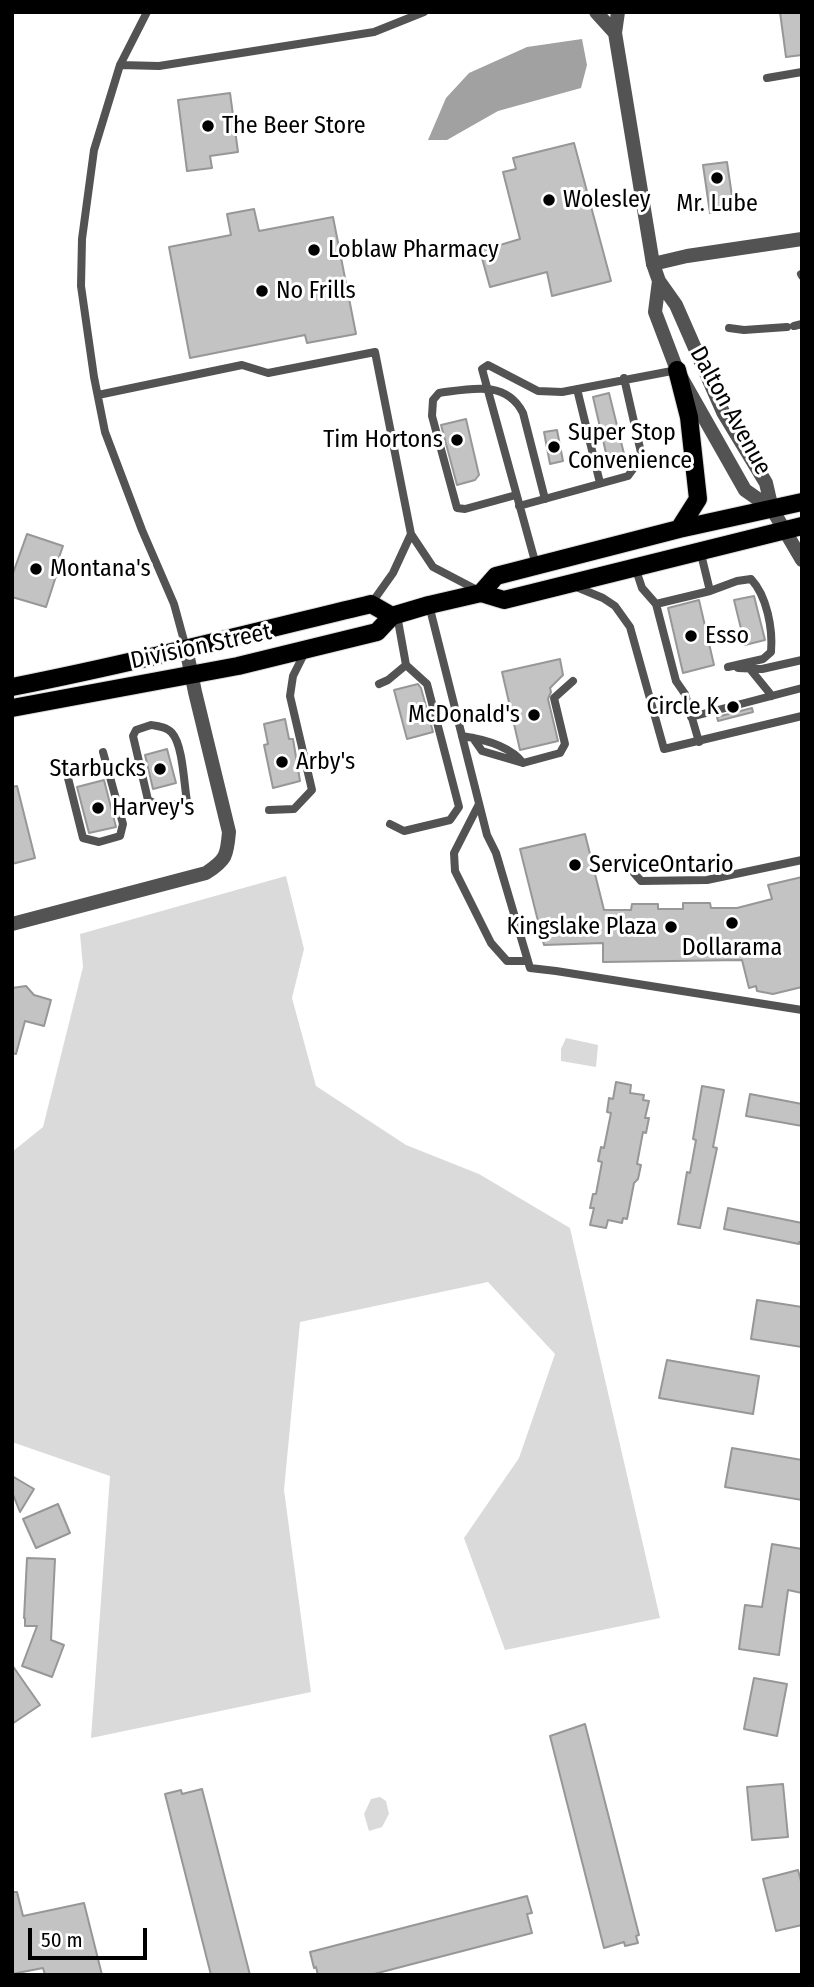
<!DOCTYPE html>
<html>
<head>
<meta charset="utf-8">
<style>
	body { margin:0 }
	#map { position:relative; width:814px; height:1987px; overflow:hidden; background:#fff; font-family:"Fira Sans Condensed",sans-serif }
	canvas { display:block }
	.frame { position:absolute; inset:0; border:14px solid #000; pointer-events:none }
	.scale { position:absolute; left:28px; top:1928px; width:119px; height:32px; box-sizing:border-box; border:4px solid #000; border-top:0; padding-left:9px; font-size:21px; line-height:24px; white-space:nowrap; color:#000; -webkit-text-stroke:5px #fff; paint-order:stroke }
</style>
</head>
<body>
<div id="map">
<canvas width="814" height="1987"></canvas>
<div class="frame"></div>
<div class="scale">50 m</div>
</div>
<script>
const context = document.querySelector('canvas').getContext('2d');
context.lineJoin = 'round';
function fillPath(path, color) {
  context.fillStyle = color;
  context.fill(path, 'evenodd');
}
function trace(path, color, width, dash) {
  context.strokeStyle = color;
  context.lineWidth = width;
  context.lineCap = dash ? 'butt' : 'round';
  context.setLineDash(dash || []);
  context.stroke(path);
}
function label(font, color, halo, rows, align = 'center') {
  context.font = font + ' "Fira Sans Condensed",sans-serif';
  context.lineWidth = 6;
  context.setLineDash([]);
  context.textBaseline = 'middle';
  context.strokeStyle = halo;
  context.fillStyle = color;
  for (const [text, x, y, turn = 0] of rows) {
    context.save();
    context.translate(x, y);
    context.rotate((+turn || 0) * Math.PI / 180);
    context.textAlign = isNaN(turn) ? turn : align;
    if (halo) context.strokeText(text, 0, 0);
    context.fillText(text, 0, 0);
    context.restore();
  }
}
const green = new Path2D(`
	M 286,876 L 304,949 L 292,998 L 316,1086 L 406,1145 L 479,1174 L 570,1228 L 660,1618 L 505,1650 L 464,1538 L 519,1458 L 555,1354 L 488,1282 L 300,1322 L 284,1490 L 311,1692 L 91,1738 L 110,1476 L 12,1442 L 12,1152 L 43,1127 L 83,967 L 80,934 Z
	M 566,1038 L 598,1045 L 596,1067 L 561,1061 L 561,1049 Z
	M 380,1797 L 386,1801 L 389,1814 L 382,1827 L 369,1831 L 364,1814 L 371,1799 Z`);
const water = new Path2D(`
	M 582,39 L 587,65 L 581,88 L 498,111 L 447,140 L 428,140 L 446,98 L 469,73 L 527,47 Z`);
const building = new Path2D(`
	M 780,12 L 802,12 L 802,55 L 786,57 Z
	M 230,93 L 238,152 L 210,156 L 212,168 L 187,171 L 178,100 Z
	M 574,143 L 611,281 L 552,296 L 547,272 L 490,287 L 480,251 L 520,239 L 503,172 L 516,169 L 513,158 Z
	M 727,162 L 734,210 L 710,213 L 703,165 Z
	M 254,209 L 259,231 L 333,217 L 356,334 L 307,343 L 305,335 L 190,358 L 169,247 L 231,235 L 227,214 Z
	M 609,393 L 626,462 L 609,466 L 593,397 Z
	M 466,419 L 479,475 L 475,480 L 457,485 L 441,425 Z
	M 557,430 L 563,461 L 550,464 L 544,432 Z
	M 27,534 L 63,546 L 55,569 L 58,570 L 46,607 L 12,597 L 12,576 Z
	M 754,596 L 765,640 L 745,645 L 734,600 Z
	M 699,600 L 714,665 L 683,673 L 668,608 Z
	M 560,659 L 563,675 L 550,688 L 551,692 L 548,699 L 558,741 L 520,750 L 502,672 Z
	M 418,684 L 421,688 L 433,732 L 407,739 L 394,690 Z
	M 752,708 L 753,712 L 718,721 L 717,717 Z
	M 285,719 L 289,739 L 293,739 L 300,781 L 273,788 L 264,745 L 268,744 L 264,724 Z
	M 167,749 L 176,783 L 153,789 L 145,755 Z
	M 104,780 L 116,827 L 89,833 L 77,787 Z
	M 17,786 L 35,858 L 12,864 L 12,787 Z
	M 585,834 L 604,910 L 631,910 L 632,904 L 658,904 L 658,909 L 683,909 L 683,903 L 710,903 L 711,908 L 737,908 L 772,899 L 768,885 L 802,877 L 802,987 L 773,994 L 757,991 L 756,986 L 749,988 L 742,960 L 603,962 L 603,943 L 544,945 L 520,849 Z
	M 26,986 L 34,995 L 51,1000 L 44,1026 L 25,1021 L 16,1054 L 12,1053 L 12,988 Z
	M 616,1082 L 631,1085 L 630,1093 L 644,1095 L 643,1100 L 649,1101 L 645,1118 L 649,1118 L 646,1133 L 643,1132 L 637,1164 L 641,1165 L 638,1179 L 634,1183 L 627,1219 L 623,1218 L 622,1223 L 608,1220 L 606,1228 L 590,1225 L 594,1208 L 590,1208 L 593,1194 L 596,1194 L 602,1162 L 598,1161 L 601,1147 L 604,1148 L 611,1113 L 607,1112 L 609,1098 L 613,1099 Z
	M 702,1086 L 724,1090 L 713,1147 L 717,1148 L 700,1228 L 678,1224 L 687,1172 L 690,1173 L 696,1140 L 693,1139 Z
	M 750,1094 L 802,1104 L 802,1126 L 746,1116 Z
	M 728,1208 L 802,1223 L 802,1242 L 799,1242 L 799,1244 L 724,1229 Z
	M 757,1300 L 802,1307 L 802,1347 L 751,1339 Z
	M 667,1360 L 759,1376 L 753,1414 L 659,1398 Z
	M 732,1448 L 802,1460 L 802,1500 L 725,1487 Z
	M 12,1476 L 34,1489 L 20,1512 L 12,1492 Z
	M 58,1504 L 70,1533 L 36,1548 L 23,1519 Z
	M 772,1544 L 802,1549 L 802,1593 L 788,1590 L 779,1655 L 739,1649 L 745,1605 L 762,1607 Z
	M 27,1558 L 55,1559 L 51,1640 L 64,1645 L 52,1677 L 22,1666 L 37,1626 L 25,1626 L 25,1618 L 24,1618 Z
	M 12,1665 L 40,1705 L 12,1724 Z
	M 754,1678 L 787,1684 L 777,1736 L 744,1729 Z
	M 585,1724 L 639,1935 L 636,1936 L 638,1943 L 625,1946 L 624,1942 L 604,1948 L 550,1736 Z
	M 783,1784 L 788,1837 L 752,1840 L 747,1787 Z
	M 202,1789 L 250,1975 L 211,1975 L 165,1794 L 181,1790 L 182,1794 Z
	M 798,1870 L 802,1885 L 802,1925 L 776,1931 L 763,1879 Z
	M 12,1892 L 17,1892 L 23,1916 L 84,1903 L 102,1975 L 45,1975 L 43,1968 L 12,1974 Z
	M 527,1896 L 532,1913 L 527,1914 L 532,1933 L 370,1975 L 318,1975 L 316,1967 L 314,1968 L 310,1952 Z`);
const service = new Path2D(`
	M 147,12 L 120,65 L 94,150 L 82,239 L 81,286 L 94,377 L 105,432 L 142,530 L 174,604 L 186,648
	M 120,65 L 159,66 L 374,32 L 424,12
	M 767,78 L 802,72
	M 801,274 L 802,276
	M 794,326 L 802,324
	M 729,328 L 744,330 L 787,327
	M 577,389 L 600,483
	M 98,395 L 242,365 L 268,373 L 375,352 L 411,534 L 433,567 L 479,591
	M 516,495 L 465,509 L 457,508 L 432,416 L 433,400 L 439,393 C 469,389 506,379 523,413 L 545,499
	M 519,506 L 628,476 L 642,457 L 624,378
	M 536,565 L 482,369 L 488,365 L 538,391 L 562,392 L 677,370
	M 635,567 L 642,588 L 656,604 L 710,591 L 700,550
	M 574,586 L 603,598 L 615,606 L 630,627 L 664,749 L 802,716
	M 710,591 L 737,581 L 751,579 C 767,596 773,629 771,652 L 763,659 L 728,667
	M 371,604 L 393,573 L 411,534
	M 656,604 L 676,681 L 685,694 L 699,742
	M 429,605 L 487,835 L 496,853 L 530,968 L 556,971 L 802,1010
	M 738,668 L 762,669 L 802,660
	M 750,669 L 772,696
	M 379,684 L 388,680 L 406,665 L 397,615
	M 691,717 L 802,688
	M 151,725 C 158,726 167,727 172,733 C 183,745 184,785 187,801 C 172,806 163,809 148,800 L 133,736 L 136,730 Z
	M 462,736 C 483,739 510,746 523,763 L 560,753 L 565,744 L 554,698 L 573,681
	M 473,738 L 482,751 L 523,763
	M 64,762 L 83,838 L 99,842 L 120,836 L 123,824 L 103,752
	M 479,804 L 454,853 L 455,871 L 491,943 L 507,961 L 528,961
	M 269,810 L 294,809 L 312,790 L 290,696 L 293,676 L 306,650
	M 390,824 L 404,831 L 450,820 L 459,807 L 427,684 L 406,665
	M 634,873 L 641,881 L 707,880 L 802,860`);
const minor = new Path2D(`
	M 653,264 L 687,256 L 802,239`);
const tertiary = new Path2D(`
	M 596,12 L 615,33
	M 618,12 L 615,33 L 653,264 L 659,281 L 676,305 L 723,412 L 766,483 L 772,509 L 802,560
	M 659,281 L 655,312 L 677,370 L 745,490 L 772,509
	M 12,924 L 206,873 C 226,860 227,856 229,832 L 195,692 L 186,648`);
const primary = new Path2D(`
	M 677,370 L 689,417 L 698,499 L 679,529
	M 481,593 L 496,576 L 679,529 L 802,502
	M 12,687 C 133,663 251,633 371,604 L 392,616
	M 12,708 L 238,666 L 377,632 L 392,616 L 429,605 L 481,593 L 504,600 L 802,526`);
const markers = [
	[208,126,7,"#000"],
	[717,178,7,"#000"],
	[549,200,7,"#000"],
	[314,250,7,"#000"],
	[262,291,7,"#000"],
	[457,440,7,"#000"],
	[554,447,7,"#000"],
	[36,569,7,"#000"],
	[691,636,7,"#000"],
	[733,707,7,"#000"],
	[534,715,7,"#000"],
	[282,762,7,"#000"],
	[160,769,7,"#000"],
	[98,808,7,"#000"],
	[575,865,7,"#000"],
	[732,923,7,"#000"],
	[671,927,7,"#000"]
];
const poiNames = [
	["The Beer Store",222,126],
	["Wolesley",563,200],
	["Mr. Lube",717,204,"center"],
	["Loblaw Pharmacy",328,250],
	["No Frills",276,291],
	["Super Stop",568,433],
	["Convenience",568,461],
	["Tim Hortons",443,440,"right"],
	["Montana's",50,569],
	["Esso",705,636],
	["Circle K",719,707,"right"],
	["McDonald's",520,715,"right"],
	["Arby's",296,762],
	["Starbucks",146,769,"right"],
	["Harvey's",112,808],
	["ServiceOntario",589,865],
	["Kingslake Plaza",657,927,"right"],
	["Dollarama",732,948,"center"]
];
const streetNames = [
	["Dalton Avenue",730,411,61],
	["Division Street",201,647,-12]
];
fillPath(green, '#dadada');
fillPath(water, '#a1a1a1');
fillPath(building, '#c3c3c3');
trace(building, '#979797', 2);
trace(primary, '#dbdbdb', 20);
trace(service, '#535353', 8);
trace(minor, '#535353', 14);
trace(tertiary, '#535353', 14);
trace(primary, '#000', 18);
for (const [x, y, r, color] of markers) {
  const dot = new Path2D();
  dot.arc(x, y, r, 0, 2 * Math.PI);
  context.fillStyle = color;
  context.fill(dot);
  trace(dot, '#fff', 2.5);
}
label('24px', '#000', '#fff', poiNames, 'left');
label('24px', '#000', '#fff', streetNames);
</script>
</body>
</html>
